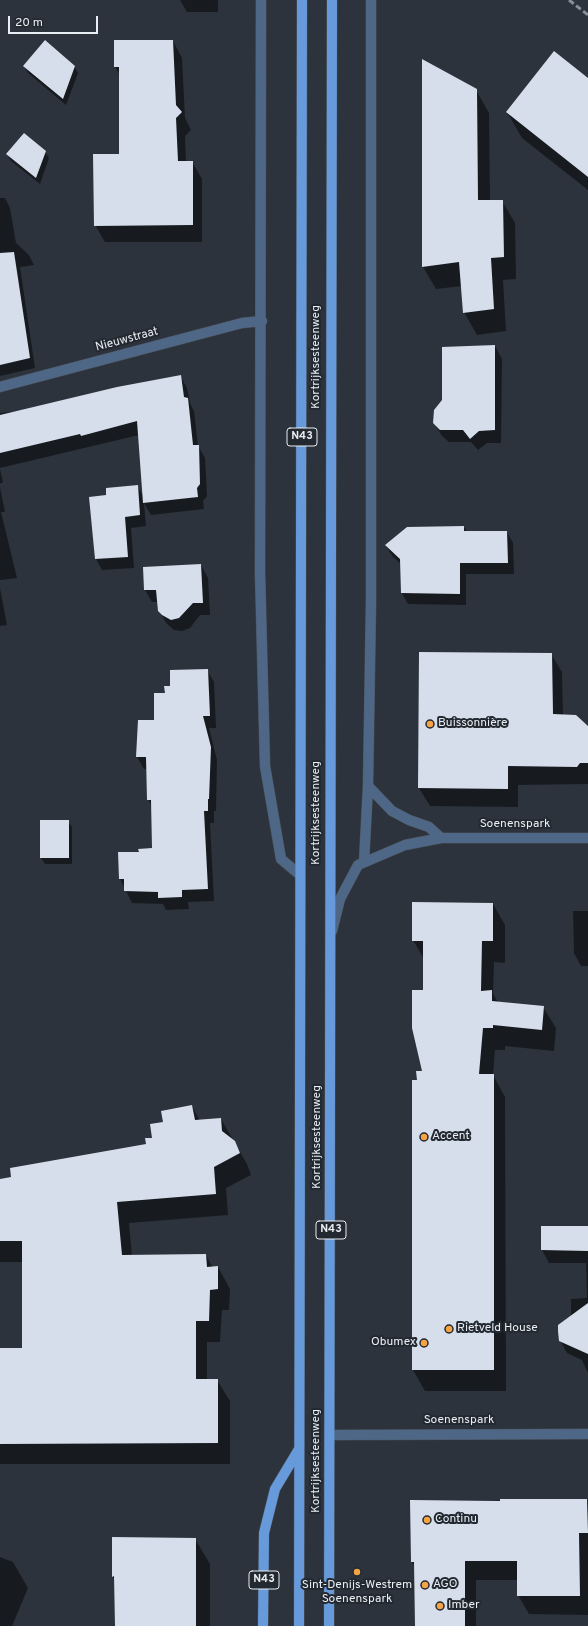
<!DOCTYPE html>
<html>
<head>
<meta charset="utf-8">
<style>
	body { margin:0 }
	#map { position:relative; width:588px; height:1626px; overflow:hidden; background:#2c333c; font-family:Overpass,sans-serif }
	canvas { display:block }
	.scale { position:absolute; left:8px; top:16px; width:90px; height:18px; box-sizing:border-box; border:2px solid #e9eef4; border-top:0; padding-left:5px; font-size:12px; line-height:14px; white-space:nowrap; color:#e9eef4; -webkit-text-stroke:3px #222931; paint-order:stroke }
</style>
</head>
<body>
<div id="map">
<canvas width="588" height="1626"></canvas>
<div class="scale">20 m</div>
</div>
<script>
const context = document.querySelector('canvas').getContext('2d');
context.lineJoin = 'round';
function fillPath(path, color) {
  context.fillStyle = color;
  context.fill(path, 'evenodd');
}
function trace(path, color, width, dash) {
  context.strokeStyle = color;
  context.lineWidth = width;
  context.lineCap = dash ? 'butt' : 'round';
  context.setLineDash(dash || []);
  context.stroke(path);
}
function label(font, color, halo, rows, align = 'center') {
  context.font = font + ' Overpass,sans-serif';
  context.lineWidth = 4;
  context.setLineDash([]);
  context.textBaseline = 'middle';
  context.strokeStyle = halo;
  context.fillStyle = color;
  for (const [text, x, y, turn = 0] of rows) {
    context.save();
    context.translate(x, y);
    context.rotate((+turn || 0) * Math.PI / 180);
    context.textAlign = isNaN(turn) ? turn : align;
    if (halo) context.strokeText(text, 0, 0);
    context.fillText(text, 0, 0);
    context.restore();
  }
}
const shadow = new Path2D(`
	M 180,0 L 218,0 L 218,12 L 187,12 Z
	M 115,41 L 173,41 L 182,58 L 185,118 L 191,130 L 185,136 L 186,162 L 192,162 L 202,179 L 202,242 L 105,242 L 95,225 L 120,155 L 120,75 L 115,67 Z
	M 423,61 L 476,90 L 489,113 L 490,201 L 502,201 L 515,223 L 516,279 L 503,280 L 506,331 L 477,335 L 464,312 L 462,286 L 436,289 L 423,267 Z
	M 74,66 L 78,73 L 66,105 L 28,73 L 25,67 Z
	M 588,79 L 588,190 L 522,138 L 507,112 Z
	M 45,152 L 49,158 L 40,184 L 11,161 L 7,154 Z
	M 0,198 L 5,198 L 10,208 L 16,243 L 29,255 L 34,265 L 20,267 L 35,368 L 0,376 Z
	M 495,346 L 502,359 L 501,443 L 487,443 L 478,450 L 471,442 L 449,442 L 442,436 L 434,423 Z
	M 180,376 L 187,388 L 190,403 L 194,411 L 198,446 L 205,458 L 207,496 L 203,501 L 204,509 L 151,515 L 144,503 L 146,526 L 131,528 L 134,568 L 102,570 L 96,559 L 107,496 L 137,486 L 144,497 L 139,435 L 0,468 L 0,413 L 23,411 Z
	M 0,469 L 3,482 L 0,484 Z
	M 0,487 L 5,512 L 1,512 L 17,578 L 0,580 Z
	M 464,527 L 467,532 L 507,532 L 513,543 L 514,574 L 466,574 L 466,605 L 408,604 L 402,593 L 401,564 L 393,557 L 386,546 Z
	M 201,565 L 208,578 L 210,615 L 200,615 L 190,628 L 182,631 L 174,630 L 167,624 L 159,611 L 158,602 L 152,602 L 145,590 L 144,568 Z
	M 0,588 L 7,625 L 0,626 Z
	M 551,654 L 562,672 L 563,715 L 588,725 L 588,784 L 518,785 L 518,807 L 430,806 L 419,788 Z
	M 207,670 L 214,682 L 216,728 L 209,728 L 217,760 L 216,811 L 214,811 L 214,823 L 210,823 L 214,901 L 188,902 L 189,909 L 166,910 L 163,904 L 132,903 L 120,879 L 119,853 L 140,853 L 153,849 L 152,807 L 148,799 L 148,769 L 144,769 L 137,757 L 139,721 L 155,721 L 166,694 L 171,687 Z
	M 68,821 L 72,827 L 72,864 L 45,864 L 41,858 Z
	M 493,904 L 505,925 L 505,963 L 494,962 L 493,994 L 498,1002 L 543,1007 L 556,1028 L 554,1051 L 505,1046 L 505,1050 L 495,1050 L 493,1075 L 505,1097 L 506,1391 L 425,1391 L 413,1370 L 418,1081 L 423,1072 L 424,991 L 424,959 L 413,940 Z
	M 573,911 L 588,911 L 588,966 L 581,966 L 574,953 Z
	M 192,1106 L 200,1121 L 221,1119 L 247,1164 L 251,1175 L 226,1188 L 228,1215 L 129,1223 L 132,1256 L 206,1255 L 213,1268 L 218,1267 L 230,1289 L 229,1310 L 222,1310 L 220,1342 L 207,1342 L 207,1380 L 217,1380 L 230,1401 L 230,1464 L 0,1464 L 0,1349 L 23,1348 L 23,1262 L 0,1262 L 0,1180 L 147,1145 L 164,1122 Z
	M 542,1227 L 588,1227 L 588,1373 L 582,1360 L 567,1353 L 560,1340 L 571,1317 L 571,1299 L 587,1298 L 586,1263 L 549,1263 L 542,1250 Z
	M 588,1500 L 588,1615 L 529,1614 L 518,1595 L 518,1580 L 476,1580 L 476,1626 L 416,1626 L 415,1567 L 412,1562 L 411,1501 Z
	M 195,1539 L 210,1564 L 210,1626 L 116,1626 L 115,1581 L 113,1576 Z
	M 0,1557 L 13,1562 L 28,1588 L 12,1626 L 0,1626 Z`);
const building = new Path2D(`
	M 45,40 L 75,66 L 63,99 L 23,66 Z
	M 114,40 L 173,40 L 176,105 L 182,112 L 176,118 L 178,161 L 193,161 L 193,225 L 94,226 L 93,154 L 119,154 L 119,67 L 114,67 Z
	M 554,51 L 588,78 L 588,177 L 506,112 Z
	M 422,59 L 477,89 L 478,200 L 503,200 L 504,257 L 491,258 L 494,309 L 463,313 L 459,262 L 422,267 Z
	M 24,133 L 46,151 L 36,178 L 6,154 Z
	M 14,252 L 30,358 L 0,365 L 0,253 Z
	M 495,345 L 495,430 L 479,431 L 470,439 L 463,430 L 440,430 L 433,423 L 434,410 L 442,400 L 442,347 Z
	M 181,375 L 184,397 L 188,398 L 193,445 L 199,445 L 200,484 L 197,488 L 198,497 L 143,503 L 137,421 L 81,436 L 80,434 L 0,453 L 0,415 L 117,387 Z
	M 138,485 L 140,515 L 125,517 L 128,557 L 95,559 L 89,497 L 106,495 L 106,488 Z
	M 464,526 L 464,531 L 507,531 L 508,563 L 460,563 L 460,594 L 401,593 L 400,559 L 385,545 L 407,527 Z
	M 201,564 L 203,603 L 193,603 L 179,618 L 171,620 L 162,615 L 158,611 L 156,590 L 144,590 L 143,567 Z
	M 419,652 L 552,653 L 553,714 L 576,715 L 588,726 L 588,763 L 580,763 L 577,767 L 508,766 L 508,789 L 418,788 Z
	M 208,669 L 210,716 L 203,716 L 211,747 L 209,799 L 208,799 L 208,811 L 204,811 L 208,889 L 182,890 L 182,897 L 158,898 L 158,892 L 124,891 L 124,879 L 119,879 L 118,852 L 139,852 L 138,849 L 152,848 L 151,800 L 147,800 L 146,757 L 136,757 L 138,720 L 154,720 L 154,693 L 165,693 L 164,686 L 170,686 L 170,670 Z
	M 40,820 L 69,820 L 69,858 L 40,858 Z
	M 412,902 L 493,903 L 493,941 L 482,941 L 481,991 L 492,990 L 492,1001 L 544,1006 L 542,1030 L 493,1025 L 493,1028 L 483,1028 L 479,1074 L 494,1074 L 494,1370 L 412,1370 L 412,1080 L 417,1080 L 416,1071 L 422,1071 L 412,1028 L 412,990 L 423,990 L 423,941 L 412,941 Z
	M 192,1105 L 195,1120 L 221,1118 L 222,1131 L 235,1141 L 240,1153 L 214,1167 L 216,1194 L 117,1202 L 122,1255 L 206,1254 L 207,1267 L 218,1266 L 218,1289 L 210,1290 L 209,1321 L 196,1321 L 196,1379 L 218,1379 L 218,1443 L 0,1444 L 0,1348 L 22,1348 L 22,1241 L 0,1241 L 0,1179 L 11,1177 L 10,1168 L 146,1144 L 145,1138 L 152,1138 L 150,1124 L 163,1122 L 161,1111 Z
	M 541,1226 L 588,1226 L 588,1251 L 541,1250 Z
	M 588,1303 L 588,1354 L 559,1341 L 558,1331 L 558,1325 Z
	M 500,1499 L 587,1499 L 588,1533 L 579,1533 L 580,1596 L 517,1596 L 517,1561 L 465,1561 L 465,1626 L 415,1626 L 414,1562 L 411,1562 L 410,1500 L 500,1501 Z
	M 112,1537 L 196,1538 L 196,1626 L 115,1626 L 114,1576 L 112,1577 Z`);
const minor = new Path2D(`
	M 261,0 L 260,572 L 265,766 L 281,859 L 300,875
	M 0,387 L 242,323 L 262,321
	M 368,786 L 392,811 L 409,820 L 429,827 L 441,838
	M 364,862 L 368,786 L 371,601 L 371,0
	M 332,931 L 340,899 L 358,865 L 405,845 L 441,838 L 588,838
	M 331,1435 L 588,1434`);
const major = new Path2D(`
	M 263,1626 L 264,1533 L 275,1489 L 299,1449
	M 299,1626 L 302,0
	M 329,1626 L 332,0`);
const rail = new Path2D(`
	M 569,0 L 588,15`);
const markers = [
	[430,724,4,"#f4a345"],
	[424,1137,4,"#f4a345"],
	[449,1329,4,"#f4a345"],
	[424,1343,4,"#f4a345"],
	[427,1520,4,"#f4a345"],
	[357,1572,4,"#f4a345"],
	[425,1585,4,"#f4a345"],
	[440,1606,4,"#f4a345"]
];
const shields = [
	[302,437,30],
	[331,1230,30],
	[264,1580,30]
];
const shieldNames = [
	["N43",302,437],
	["N43",331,1230],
	["N43",264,1580]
];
const streetNames = [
	["Nieuwstraat",127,340,-15],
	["Kortrijksesteenweg",317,357,-90],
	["Kortrijksesteenweg",317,813,-90],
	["Soenenspark",515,825],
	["Kortrijksesteenweg",318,1137,-90],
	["Soenenspark",459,1421],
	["Kortrijksesteenweg",317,1461,-90]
];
const poiNames = [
	["Buissonnière",438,724],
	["Accent",432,1137],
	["Rietveld House",457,1329],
	["Obumex",416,1343,"right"],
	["Continu",435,1520],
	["AGO",433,1585],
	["Sint-Denijs-Westrem",357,1586,"center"],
	["Soenenspark",357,1600,"center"],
	["Imber",448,1606]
];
fillPath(shadow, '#0007');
fillPath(building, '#d5deea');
trace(minor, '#4a5159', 11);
trace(major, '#4a5159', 11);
trace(minor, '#4f6786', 10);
trace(major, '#679ada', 10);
trace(rail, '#888e96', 3, [6, 3]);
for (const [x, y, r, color] of markers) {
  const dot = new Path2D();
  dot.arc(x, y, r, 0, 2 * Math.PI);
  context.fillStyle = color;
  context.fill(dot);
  trace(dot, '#222931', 1.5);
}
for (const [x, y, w] of shields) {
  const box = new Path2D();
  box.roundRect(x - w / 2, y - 9, w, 18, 3);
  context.fillStyle = '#222931';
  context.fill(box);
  trace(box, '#e9eef4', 1);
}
label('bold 11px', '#e9eef4', null, shieldNames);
label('12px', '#e9eef4', '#222931', streetNames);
label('12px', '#e9eef4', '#222931', poiNames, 'left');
</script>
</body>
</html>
